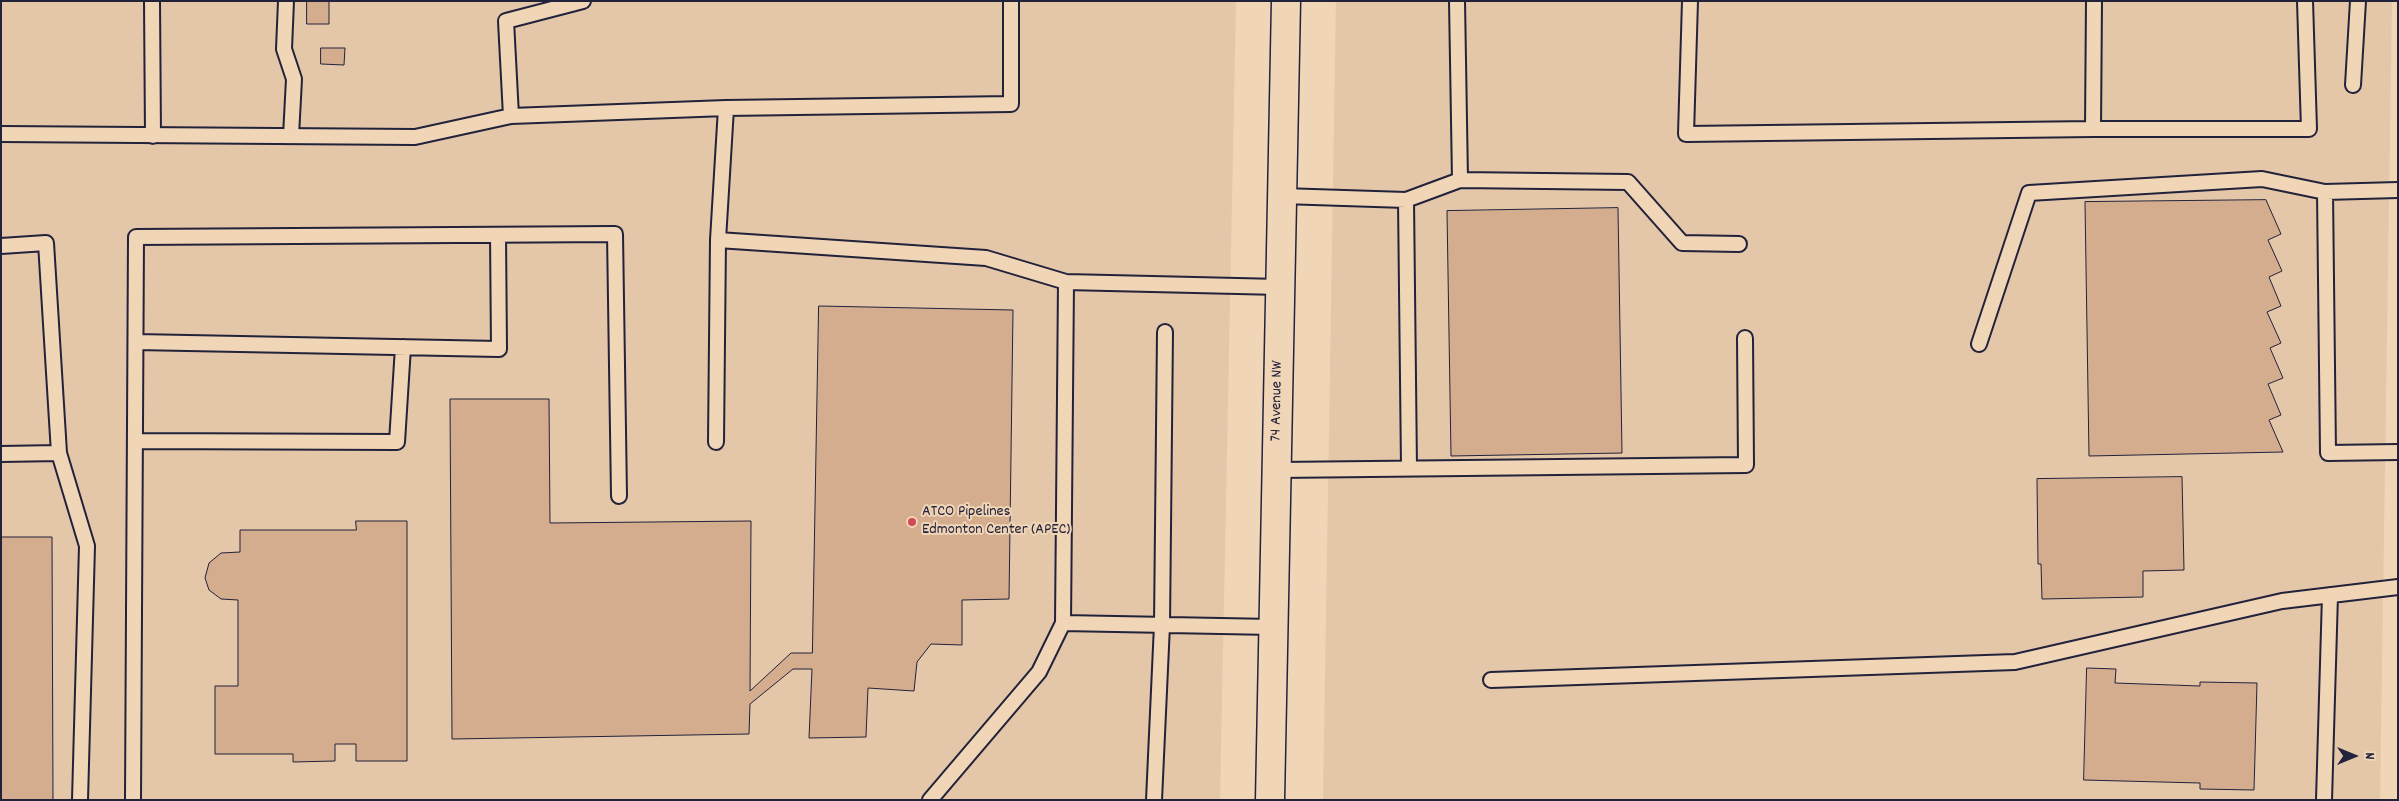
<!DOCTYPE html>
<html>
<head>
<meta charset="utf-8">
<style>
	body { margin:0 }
	#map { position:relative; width:2399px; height:801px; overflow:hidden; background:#f0d5b7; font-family:Dekko,sans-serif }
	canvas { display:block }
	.frame { position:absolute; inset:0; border:2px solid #22223b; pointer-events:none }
	.north { position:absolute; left:2329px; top:731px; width:50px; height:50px; -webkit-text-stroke:4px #f0d5b7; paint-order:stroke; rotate:90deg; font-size:14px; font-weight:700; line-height:20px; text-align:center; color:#22223b }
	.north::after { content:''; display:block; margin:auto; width:18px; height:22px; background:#22223b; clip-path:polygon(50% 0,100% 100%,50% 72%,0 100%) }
</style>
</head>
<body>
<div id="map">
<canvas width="2399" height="801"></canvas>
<div class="frame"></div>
<div class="north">N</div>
</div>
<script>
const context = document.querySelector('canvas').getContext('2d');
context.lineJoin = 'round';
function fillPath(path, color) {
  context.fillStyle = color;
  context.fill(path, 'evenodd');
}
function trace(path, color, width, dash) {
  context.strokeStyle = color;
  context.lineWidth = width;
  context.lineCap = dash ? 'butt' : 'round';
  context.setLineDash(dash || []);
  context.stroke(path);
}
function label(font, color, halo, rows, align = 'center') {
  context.font = font + ' Dekko,sans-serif';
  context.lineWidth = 4;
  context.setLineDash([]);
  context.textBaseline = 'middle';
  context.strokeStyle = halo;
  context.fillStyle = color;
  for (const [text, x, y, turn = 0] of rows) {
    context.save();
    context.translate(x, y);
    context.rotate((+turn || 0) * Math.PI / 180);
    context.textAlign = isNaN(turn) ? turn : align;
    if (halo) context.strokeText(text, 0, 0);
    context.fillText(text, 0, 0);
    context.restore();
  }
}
const built = new Path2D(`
	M 1,1 L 1236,1 L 1220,800 L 1,800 Z
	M 1336,1 L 2392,1 L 2380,800 L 1323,800 Z`);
const building = new Path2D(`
	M 307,1 L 329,1 L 329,24 L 307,24 Z
	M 321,48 L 345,48 L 344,65 L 321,64 Z
	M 2266,200 L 2281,234 L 2268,240 L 2282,271 L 2269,277 L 2281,306 L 2267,312 L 2281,343 L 2270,348 L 2283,378 L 2268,384 L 2281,415 L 2269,420 L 2283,452 L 2089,456 L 2085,202 Z
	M 1618,208 L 1622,453 L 1451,456 L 1447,211 Z
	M 819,306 L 1013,310 L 1009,599 L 962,600 L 962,645 L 931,644 L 917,662 L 914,691 L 868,688 L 866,737 L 809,738 L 812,669 L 793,669 L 750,704 L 749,734 L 452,739 L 450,399 L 549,399 L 550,523 L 751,521 L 750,691 L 791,653 L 812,653 Z
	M 2182,477 L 2184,570 L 2143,571 L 2143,597 L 2042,599 L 2041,564 L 2038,564 L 2037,479 Z
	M 356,521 L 407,521 L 407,761 L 356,761 L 356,744 L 335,744 L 335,761 L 293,762 L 293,754 L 215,754 L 215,686 L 238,686 L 238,600 L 221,599 L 209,590 L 205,578 L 209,563 L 221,553 L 240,552 L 240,530 L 356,530 Z
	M 1,537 L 52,537 L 53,800 L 1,800 Z
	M 2087,668 L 2116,669 L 2115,683 L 2200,686 L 2200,682 L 2257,683 L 2254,790 L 2200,789 L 2200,783 L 2084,780 Z`);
const service = new Path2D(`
	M 152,1 L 153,136
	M 286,1 L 284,49 L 294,79 L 291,136
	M 583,1 L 506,21 L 511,116 L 726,108
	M 1011,1 L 1011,104 L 726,108 L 718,240 L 986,258 L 1066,282
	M 1457,1 L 1460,180 L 1628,182 L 1682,243 L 1739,244
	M 1690,1 L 1686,134 L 2093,129 L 2094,1
	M 2353,85 L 2358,1
	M 2093,129 L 2309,129 L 2305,1
	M 1,134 L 415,137 L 511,116
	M 2398,190 L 2325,192 L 2328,453 L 2398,452
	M 1282,196 L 1406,200 L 1460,180
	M 1406,200 L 1409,468
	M 1,246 L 46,243 L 59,453 L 1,454
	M 136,342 L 499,349 L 498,235
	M 1979,344 L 2029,193 L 2262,179 L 2325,192
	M 135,441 L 397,442 L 403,347
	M 716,442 L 718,240
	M 59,453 L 87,546 L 80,800
	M 1277,470 L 1746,465 L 1745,338
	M 1063,623 L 1066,282 L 1280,287
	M 1491,680 L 2015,662 L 2282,601 L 2398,587
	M 133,800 L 136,237 L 615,234 L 619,496
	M 930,800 L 1039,672 L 1063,623 L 1273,627
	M 1154,800 L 1162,625 L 1165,332
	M 2324,800 L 2330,595`);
const minor = new Path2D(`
	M 1270,800 L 1286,1`);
const markers = [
	[912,522,5,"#d1495b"]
];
const streetNames = [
	["74 Avenue NW",1278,401,-89]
];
const poiNames = [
	["ATCO Pipelines",922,513],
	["Edmonton Center (APEC)",922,531]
];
fillPath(built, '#e4c6a9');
fillPath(building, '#d4ad8f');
trace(building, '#22223b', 1);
trace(service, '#22223b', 18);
trace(minor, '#22223b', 31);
trace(service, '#f0d5b7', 14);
trace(minor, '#f0d5b7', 28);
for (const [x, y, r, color] of markers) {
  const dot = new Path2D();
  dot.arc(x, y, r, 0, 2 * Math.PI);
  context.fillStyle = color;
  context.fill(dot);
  trace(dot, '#f0d5b7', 2);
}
label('16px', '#22223b', '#f0d5b7', streetNames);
label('16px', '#22223b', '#f0d5b7', poiNames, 'left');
</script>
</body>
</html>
